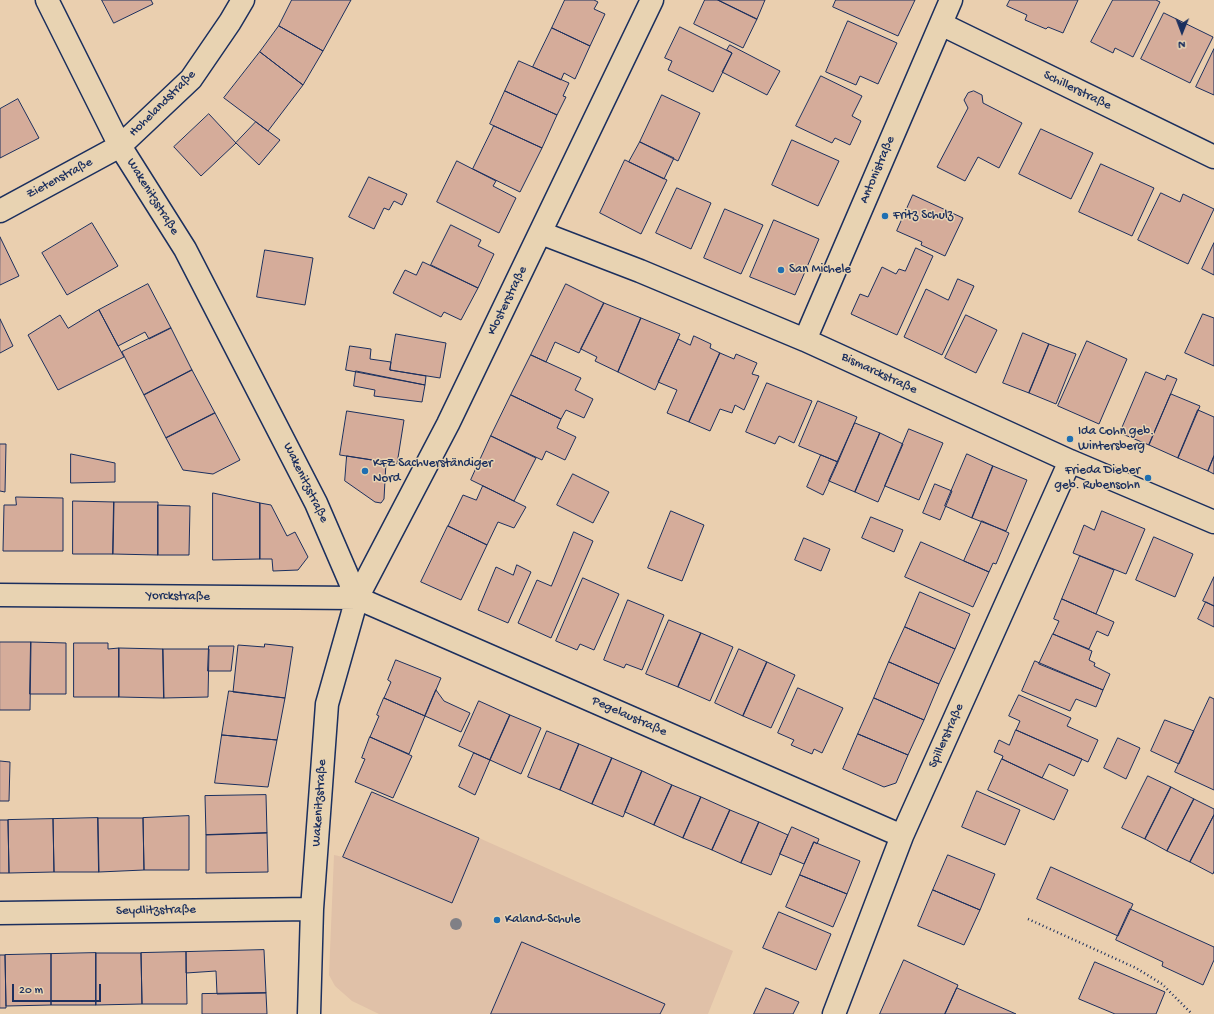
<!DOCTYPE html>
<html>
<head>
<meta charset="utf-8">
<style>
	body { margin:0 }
	#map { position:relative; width:1214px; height:1014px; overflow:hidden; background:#eacfaf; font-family:"Gochi Hand",sans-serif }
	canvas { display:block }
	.north { position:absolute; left:1162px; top:12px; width:40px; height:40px; -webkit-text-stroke:3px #e8d3b2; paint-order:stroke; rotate:181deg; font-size:11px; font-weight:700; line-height:16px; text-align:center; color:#1b2f5e }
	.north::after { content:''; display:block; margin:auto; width:14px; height:18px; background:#1b2f5e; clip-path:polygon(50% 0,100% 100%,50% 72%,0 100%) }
	.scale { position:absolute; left:12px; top:984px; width:89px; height:18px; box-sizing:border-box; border:2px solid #1b2f5e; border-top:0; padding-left:5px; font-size:12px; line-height:14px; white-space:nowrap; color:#1b2f5e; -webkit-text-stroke:3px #e8d3b2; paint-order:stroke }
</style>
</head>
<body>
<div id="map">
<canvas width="1214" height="1014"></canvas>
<div class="north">N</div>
<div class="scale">20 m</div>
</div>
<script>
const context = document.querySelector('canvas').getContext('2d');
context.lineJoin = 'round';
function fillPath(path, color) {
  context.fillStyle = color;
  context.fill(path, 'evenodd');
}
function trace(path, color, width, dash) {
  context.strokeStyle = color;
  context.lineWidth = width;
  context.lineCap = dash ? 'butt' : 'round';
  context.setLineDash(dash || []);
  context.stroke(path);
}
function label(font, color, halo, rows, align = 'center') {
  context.font = font + ' "Gochi Hand",sans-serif';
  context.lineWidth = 3;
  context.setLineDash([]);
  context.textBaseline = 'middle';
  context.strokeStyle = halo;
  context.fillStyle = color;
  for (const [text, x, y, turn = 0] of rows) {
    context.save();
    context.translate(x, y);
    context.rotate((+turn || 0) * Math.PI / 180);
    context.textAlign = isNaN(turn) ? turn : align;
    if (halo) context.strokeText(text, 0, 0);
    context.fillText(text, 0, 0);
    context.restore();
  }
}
const built = new Path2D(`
	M 479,838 L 733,951 L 708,1014 L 379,1014 L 352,1001 L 335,986 L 329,975 L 334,855 L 343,857 L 451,903 Z`);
const building = new Path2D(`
	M 102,0 L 151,0 L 153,4 L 114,23 Z
	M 292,0 L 351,0 L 323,51 L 279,26 Z
	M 565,0 L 594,0 L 598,2 L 594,9 L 605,14 L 590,46 L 552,28 Z
	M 705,0 L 718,0 L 757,19 L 743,48 L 694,24 Z
	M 718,0 L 765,0 L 757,19 Z
	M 836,0 L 915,0 L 898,36 L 833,7 Z
	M 1010,0 L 1078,0 L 1063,33 L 1048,27 L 1046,29 L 1025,20 L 1027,15 L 1007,6 Z
	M 1113,0 L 1156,0 L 1160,2 L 1133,57 L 1115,48 L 1113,53 L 1091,42 Z
	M 1164,13 L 1213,37 L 1190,83 L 1141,59 Z
	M 848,21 L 897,43 L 878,84 L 860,76 L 856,85 L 826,72 Z
	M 279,26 L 323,51 L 303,85 L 260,52 Z
	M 680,27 L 732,53 L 713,92 L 668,70 L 672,61 L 665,58 Z
	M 552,28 L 590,46 L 575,79 L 564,73 L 561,80 L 533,67 Z
	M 730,45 L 780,71 L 767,95 L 722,72 L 732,53 L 727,50 Z
	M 1214,49 L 1214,95 L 1196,87 Z
	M 260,52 L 303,85 L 268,131 L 224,98 Z
	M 519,61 L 569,83 L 563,96 L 566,97 L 557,115 L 505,91 Z
	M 821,76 L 862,96 L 852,116 L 861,121 L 850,145 L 835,138 L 832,143 L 796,126 Z
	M 505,91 L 557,115 L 542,148 L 490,124 Z
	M 974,91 L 982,95 L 983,103 L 1022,123 L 999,168 L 978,157 L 965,181 L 937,167 L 968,108 L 964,100 L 968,93 Z
	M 662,95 L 700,113 L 678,161 L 640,142 Z
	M 18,99 L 39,138 L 0,158 L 0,109 Z
	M 209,114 L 236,143 L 201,176 L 174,147 Z
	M 256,122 L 280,140 L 259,165 L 236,143 Z
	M 494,126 L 542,148 L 520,192 L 473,169 Z
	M 1041,129 L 1093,153 L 1071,199 L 1019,174 Z
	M 792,140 L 839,161 L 818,206 L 772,185 Z
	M 640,142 L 674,158 L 664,179 L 629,162 Z
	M 625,160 L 667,180 L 641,234 L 600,213 Z
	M 457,161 L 496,181 L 493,186 L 516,198 L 499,233 L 437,202 Z
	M 1101,164 L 1154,188 L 1132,236 L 1079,212 Z
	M 369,177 L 407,194 L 402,205 L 394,201 L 389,210 L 384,208 L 374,229 L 349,217 Z
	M 677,188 L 711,203 L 691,249 L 656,233 Z
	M 1161,193 L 1180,202 L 1183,194 L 1214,209 L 1188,264 L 1138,240 Z
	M 913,195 L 963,218 L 945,256 L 921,245 L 922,242 L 897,231 Z
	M 725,209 L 763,225 L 741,274 L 704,258 Z
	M 774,220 L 819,239 L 795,295 L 750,277 Z
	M 92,223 L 118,266 L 67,295 L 42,253 Z
	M 451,225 L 481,240 L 478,246 L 494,254 L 478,288 L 431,265 Z
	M 0,237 L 19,276 L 0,285 Z
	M 1214,243 L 1214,275 L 1202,269 Z
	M 916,248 L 933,256 L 897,335 L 851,314 L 860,294 L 868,297 L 882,267 L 896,274 L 899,269 L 905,271 Z
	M 265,250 L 313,258 L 305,305 L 257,297 Z
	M 423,262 L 478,288 L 461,320 L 444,312 L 441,317 L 393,293 L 405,270 L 416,275 Z
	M 958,279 L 974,286 L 942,355 L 904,337 L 926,289 L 948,300 Z
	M 148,284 L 171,328 L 149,339 L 145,332 L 118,346 L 99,310 Z
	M 566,284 L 604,303 L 579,353 L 555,342 L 546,362 L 531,355 Z
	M 604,303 L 641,318 L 618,372 L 595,361 L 597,357 L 581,349 Z
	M 99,310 L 124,357 L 58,390 L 28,335 L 60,315 L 68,328 Z
	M 1203,314 L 1214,318 L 1214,366 L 1185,353 Z
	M 966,315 L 997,330 L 976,373 L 945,358 Z
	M 641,318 L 680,334 L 655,390 L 618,372 Z
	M 0,319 L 13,346 L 0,353 Z
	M 171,328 L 192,370 L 144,395 L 122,352 Z
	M 1023,333 L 1049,344 L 1029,393 L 1003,383 Z
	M 396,334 L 446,343 L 440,378 L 390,370 Z
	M 694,336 L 711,344 L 710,348 L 720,353 L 689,422 L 667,413 L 677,390 L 658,382 L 678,339 L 690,345 Z
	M 1087,341 L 1127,359 L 1099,424 L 1058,406 Z
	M 1049,344 L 1076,354 L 1056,404 L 1029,393 Z
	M 350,346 L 371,349 L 370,359 L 391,362 L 390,370 L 426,376 L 425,385 L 346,370 Z
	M 720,353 L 734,359 L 736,354 L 757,363 L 752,374 L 759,376 L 744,410 L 735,405 L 732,413 L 720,409 L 710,431 L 689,422 Z
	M 531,355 L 581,378 L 575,390 L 593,399 L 584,418 L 566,410 L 561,419 L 511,395 Z
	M 192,370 L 215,413 L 166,438 L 144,395 Z
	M 356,371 L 425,385 L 422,402 L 374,396 L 375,390 L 354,386 Z
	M 1146,372 L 1165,380 L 1167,375 L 1177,379 L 1149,445 L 1120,433 Z
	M 767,383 L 812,401 L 794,443 L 779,436 L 775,444 L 746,432 Z
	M 1171,394 L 1200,406 L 1178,458 L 1149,445 Z
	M 511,395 L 561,419 L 557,428 L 576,437 L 565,460 L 546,451 L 542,460 L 491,436 Z
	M 818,401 L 857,417 L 838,462 L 799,446 Z
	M 1198,410 L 1214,417 L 1214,456 L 1208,471 L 1178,458 Z
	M 347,411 L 404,420 L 397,464 L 340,455 Z
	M 215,413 L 240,460 L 213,474 L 183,470 L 166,438 Z
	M 855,423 L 880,433 L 855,492 L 829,481 Z
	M 909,429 L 943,443 L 919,500 L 885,486 Z
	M 880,433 L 903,444 L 878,502 L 855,492 Z
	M 491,436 L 536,458 L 514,501 L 471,480 Z
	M 0,444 L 6,444 L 5,492 L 0,491 Z
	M 71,454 L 115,463 L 115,482 L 71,483 Z
	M 967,454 L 993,466 L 972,518 L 945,506 Z
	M 821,455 L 838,462 L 823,495 L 807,487 Z
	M 347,456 L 386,462 L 384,499 L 381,503 L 375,502 L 345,481 Z
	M 1214,456 L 1214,474 L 1208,471 Z
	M 993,466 L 1027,480 L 1006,531 L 972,518 Z
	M 573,474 L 609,492 L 593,523 L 557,505 Z
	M 935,484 L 952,491 L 940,520 L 923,513 Z
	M 483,486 L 526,507 L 514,528 L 498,522 L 487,545 L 448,526 L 463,495 L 476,500 Z
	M 213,493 L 260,503 L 260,559 L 213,560 Z
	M 16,497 L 63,498 L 63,551 L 3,551 L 4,505 L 16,505 Z
	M 73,501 L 114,502 L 113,554 L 73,554 Z
	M 114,502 L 158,502 L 158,555 L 113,554 Z
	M 260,503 L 271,505 L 287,536 L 295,532 L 308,557 L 298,570 L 273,571 L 272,559 L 260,559 Z
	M 158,505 L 190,506 L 189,555 L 158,555 Z
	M 671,511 L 704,525 L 682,581 L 648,568 Z
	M 1102,511 L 1145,529 L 1126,574 L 1073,553 L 1084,525 L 1094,530 Z
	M 871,517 L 903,530 L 894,552 L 862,538 Z
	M 982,521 L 1009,533 L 996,564 L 993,563 L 989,572 L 964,561 Z
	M 448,526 L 487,545 L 461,600 L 421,582 Z
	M 574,532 L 593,541 L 551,638 L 518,623 L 537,580 L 551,586 Z
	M 1154,537 L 1193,554 L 1175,597 L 1136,580 Z
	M 804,538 L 830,549 L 821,571 L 795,560 Z
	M 921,542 L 989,572 L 973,607 L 905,577 Z
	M 1080,556 L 1114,570 L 1096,614 L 1062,599 Z
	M 517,565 L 531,572 L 508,623 L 478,610 L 496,567 L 513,575 Z
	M 1214,577 L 1214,606 L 1203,601 Z
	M 583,578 L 619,594 L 594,650 L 580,644 L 577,650 L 556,641 Z
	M 920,592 L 970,614 L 955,649 L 905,627 Z
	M 1062,599 L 1114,622 L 1108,636 L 1097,631 L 1089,649 L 1053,634 L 1059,621 L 1054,619 Z
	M 628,600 L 664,615 L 642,670 L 626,664 L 624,668 L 604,660 Z
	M 1206,602 L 1214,606 L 1214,627 L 1198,619 Z
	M 669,620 L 701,633 L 678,687 L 646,674 Z
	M 905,627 L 955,649 L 939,684 L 889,662 Z
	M 701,633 L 733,647 L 710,701 L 678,687 Z
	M 1053,634 L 1092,651 L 1089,660 L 1095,663 L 1094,666 L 1110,674 L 1103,690 L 1039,664 Z
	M 0,642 L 31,642 L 30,710 L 0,710 Z
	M 31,642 L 66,643 L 66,694 L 30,694 Z
	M 74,643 L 108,643 L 108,649 L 119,648 L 119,697 L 74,697 Z
	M 265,644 L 293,647 L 285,698 L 233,692 L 238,645 L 264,647 Z
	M 209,646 L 234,646 L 231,671 L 208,671 Z
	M 119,648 L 163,649 L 164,698 L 119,697 Z
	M 163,649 L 209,649 L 208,697 L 164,698 Z
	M 739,649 L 767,662 L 743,716 L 715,703 Z
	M 396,660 L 441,678 L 425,716 L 384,698 L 391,682 L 388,680 Z
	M 1035,661 L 1103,690 L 1096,707 L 1076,699 L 1070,711 L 1022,691 Z
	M 767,662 L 795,675 L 771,728 L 743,716 Z
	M 889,662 L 939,684 L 924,720 L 874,698 Z
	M 798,688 L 843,708 L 822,753 L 814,749 L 812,754 L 791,745 L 794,740 L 778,733 Z
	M 436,690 L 444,701 L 470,713 L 461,732 L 425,716 Z
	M 229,691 L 285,698 L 277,740 L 222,735 Z
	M 1019,695 L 1071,718 L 1067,726 L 1098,740 L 1088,762 L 1016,730 L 1020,721 L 1009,716 Z
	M 1210,697 L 1214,699 L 1214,790 L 1175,772 Z
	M 384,698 L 425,716 L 409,754 L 370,737 L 379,716 L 377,715 Z
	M 874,698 L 924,720 L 908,755 L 858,734 Z
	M 479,701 L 510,715 L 490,760 L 459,746 Z
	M 510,715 L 541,728 L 521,774 L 490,760 Z
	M 1165,720 L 1194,731 L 1179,764 L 1151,751 Z
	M 1016,730 L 1082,759 L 1074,776 L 1049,764 L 1042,778 L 1002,759 L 1003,756 L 994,752 L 999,740 L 1009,745 Z
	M 547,731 L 579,744 L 560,790 L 528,777 Z
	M 858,734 L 908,755 L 896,783 L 884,787 L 843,769 Z
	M 222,735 L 277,740 L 268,787 L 215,783 Z
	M 370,737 L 412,756 L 393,798 L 355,782 L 365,759 L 362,758 Z
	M 1118,738 L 1140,748 L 1126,779 L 1104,768 Z
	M 579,744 L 612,758 L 592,804 L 560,790 Z
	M 474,753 L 490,760 L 475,795 L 459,787 Z
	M 612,758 L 642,771 L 623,817 L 592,804 Z
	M 1002,759 L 1068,790 L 1054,820 L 988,790 Z
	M 0,761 L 10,762 L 9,801 L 0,801 Z
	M 642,771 L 672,785 L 654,825 L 625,812 Z
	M 1148,776 L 1171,787 L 1145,839 L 1122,828 Z
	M 672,785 L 701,797 L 683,838 L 654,825 Z
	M 1171,787 L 1194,799 L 1167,851 L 1145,839 Z
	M 977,791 L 1020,810 L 1005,845 L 962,827 Z
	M 372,792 L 479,838 L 452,903 L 343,857 Z
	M 266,795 L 267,833 L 206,835 L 205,796 Z
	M 701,797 L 730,810 L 712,850 L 683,838 Z
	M 1194,799 L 1214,809 L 1214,815 L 1190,862 L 1167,851 Z
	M 730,810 L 759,822 L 741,863 L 712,850 Z
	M 1214,815 L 1214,871 L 1213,874 L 1190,862 Z
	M 189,816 L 189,870 L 144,870 L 143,818 Z
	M 98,818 L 143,818 L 144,870 L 99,872 Z
	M 98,818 L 99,872 L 54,872 L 53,819 Z
	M 53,819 L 54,872 L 9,873 L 8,820 Z
	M 0,820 L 8,820 L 9,873 L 0,873 Z
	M 759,822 L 788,835 L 771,875 L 741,863 Z
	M 792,827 L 819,839 L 817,844 L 814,842 L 804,864 L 780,854 Z
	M 267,833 L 268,872 L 206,873 L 206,835 Z
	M 814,842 L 860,861 L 847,894 L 800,875 Z
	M 948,855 L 995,874 L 980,910 L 933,890 Z
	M 1051,867 L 1133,904 L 1118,936 L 1037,899 Z
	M 800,875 L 847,894 L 833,927 L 786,907 Z
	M 933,890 L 980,910 L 964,945 L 918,926 Z
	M 1130,909 L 1214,947 L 1214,960 L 1203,985 L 1162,966 L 1163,962 L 1116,940 Z
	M 779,912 L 831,934 L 816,970 L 763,948 Z
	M 522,942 L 665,1004 L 660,1014 L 491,1014 Z
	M 264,950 L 266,993 L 217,994 L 216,971 L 186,973 L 186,952 Z
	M 186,952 L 187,1004 L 142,1004 L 141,953 Z
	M 96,953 L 141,953 L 142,1004 L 96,1005 Z
	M 96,953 L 96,1005 L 51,1005 L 51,954 Z
	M 51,954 L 51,1005 L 6,1006 L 5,955 Z
	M 0,955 L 5,955 L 6,1008 L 0,1008 Z
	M 904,960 L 958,985 L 945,1014 L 880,1014 Z
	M 1095,962 L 1165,992 L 1156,1014 L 1115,1014 L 1079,999 Z
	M 766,988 L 799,1002 L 793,1014 L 754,1014 Z
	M 957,988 L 1016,1014 L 945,1014 Z
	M 266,993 L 267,1014 L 202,1014 L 202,994 Z`);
const path = new Path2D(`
	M 1028,919 L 1136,968 L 1162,984 L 1192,1014`);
const minor = new Path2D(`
	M 47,0 L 120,146 L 185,249 L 316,503 L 357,598
	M 941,24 L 1214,157
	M 0,211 L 120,146 L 191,79 L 230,22 L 243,0
	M 541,233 L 640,271 L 805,340 L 1070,461 L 1214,522
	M 805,340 L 951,0
	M 0,595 L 357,598 L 902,836
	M 0,913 L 312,909
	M 309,1014 L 312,909 L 327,704 L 357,598 L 448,424 L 652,0
	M 834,1014 L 902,836 L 1070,461`);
const trees = [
	[456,924]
];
const markers = [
	[885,216,4,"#1f6fb2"],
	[781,270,4,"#1f6fb2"],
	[1070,439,4,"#1f6fb2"],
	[365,471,4,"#1f6fb2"],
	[1148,478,4,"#1f6fb2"],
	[497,920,4,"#1f6fb2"]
];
const streetNames = [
	["Schillerstraße",1077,91,26],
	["Hohelandstraße",163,104,-45],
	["Antonistraße",878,170,-67],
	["Zietenstraße",60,179,-28],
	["Wakenitzstraße",152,197,58],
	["Klosterstraße",508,301,-64],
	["Bismarckstraße",879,374,25],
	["Wakenitzstraße",305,483,64],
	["Yorckstraße",178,597,1],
	["Pegelaustraße",629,717,24],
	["Spillerstraße",947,736,-66],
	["Wakenitzstraße",320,803,-86],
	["Seydlitzstraße",156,911,-1]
];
const poiNames = [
	["Fritz Schulz",893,216],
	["San Michele",789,270],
	["Ida Cohn geb.",1078,432],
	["Wintersberg",1078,447],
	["KFZ Sachverständiger",373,464],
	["Nord",373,479],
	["Frieda Dieber",1140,471,"right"],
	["geb. Rubensohn",1140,486,"right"],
	["Kaland-Schule",505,920]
];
fillPath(built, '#e0c1a8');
fillPath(building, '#d5ac9a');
trace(building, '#1b2f5e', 1);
trace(minor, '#1b2f5e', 25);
trace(path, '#1b2f5e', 2.5, [1, 3]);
trace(minor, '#e8d3b2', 22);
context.fillStyle = '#808086';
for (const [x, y] of trees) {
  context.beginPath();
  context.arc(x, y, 6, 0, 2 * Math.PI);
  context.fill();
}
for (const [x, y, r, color] of markers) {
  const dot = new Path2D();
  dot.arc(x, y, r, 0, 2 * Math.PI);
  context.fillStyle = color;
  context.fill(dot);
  trace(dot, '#e8d3b2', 1.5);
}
label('13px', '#1b2f5e', '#e8d3b2', streetNames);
label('13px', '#1b2f5e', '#e8d3b2', poiNames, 'left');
</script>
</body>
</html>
